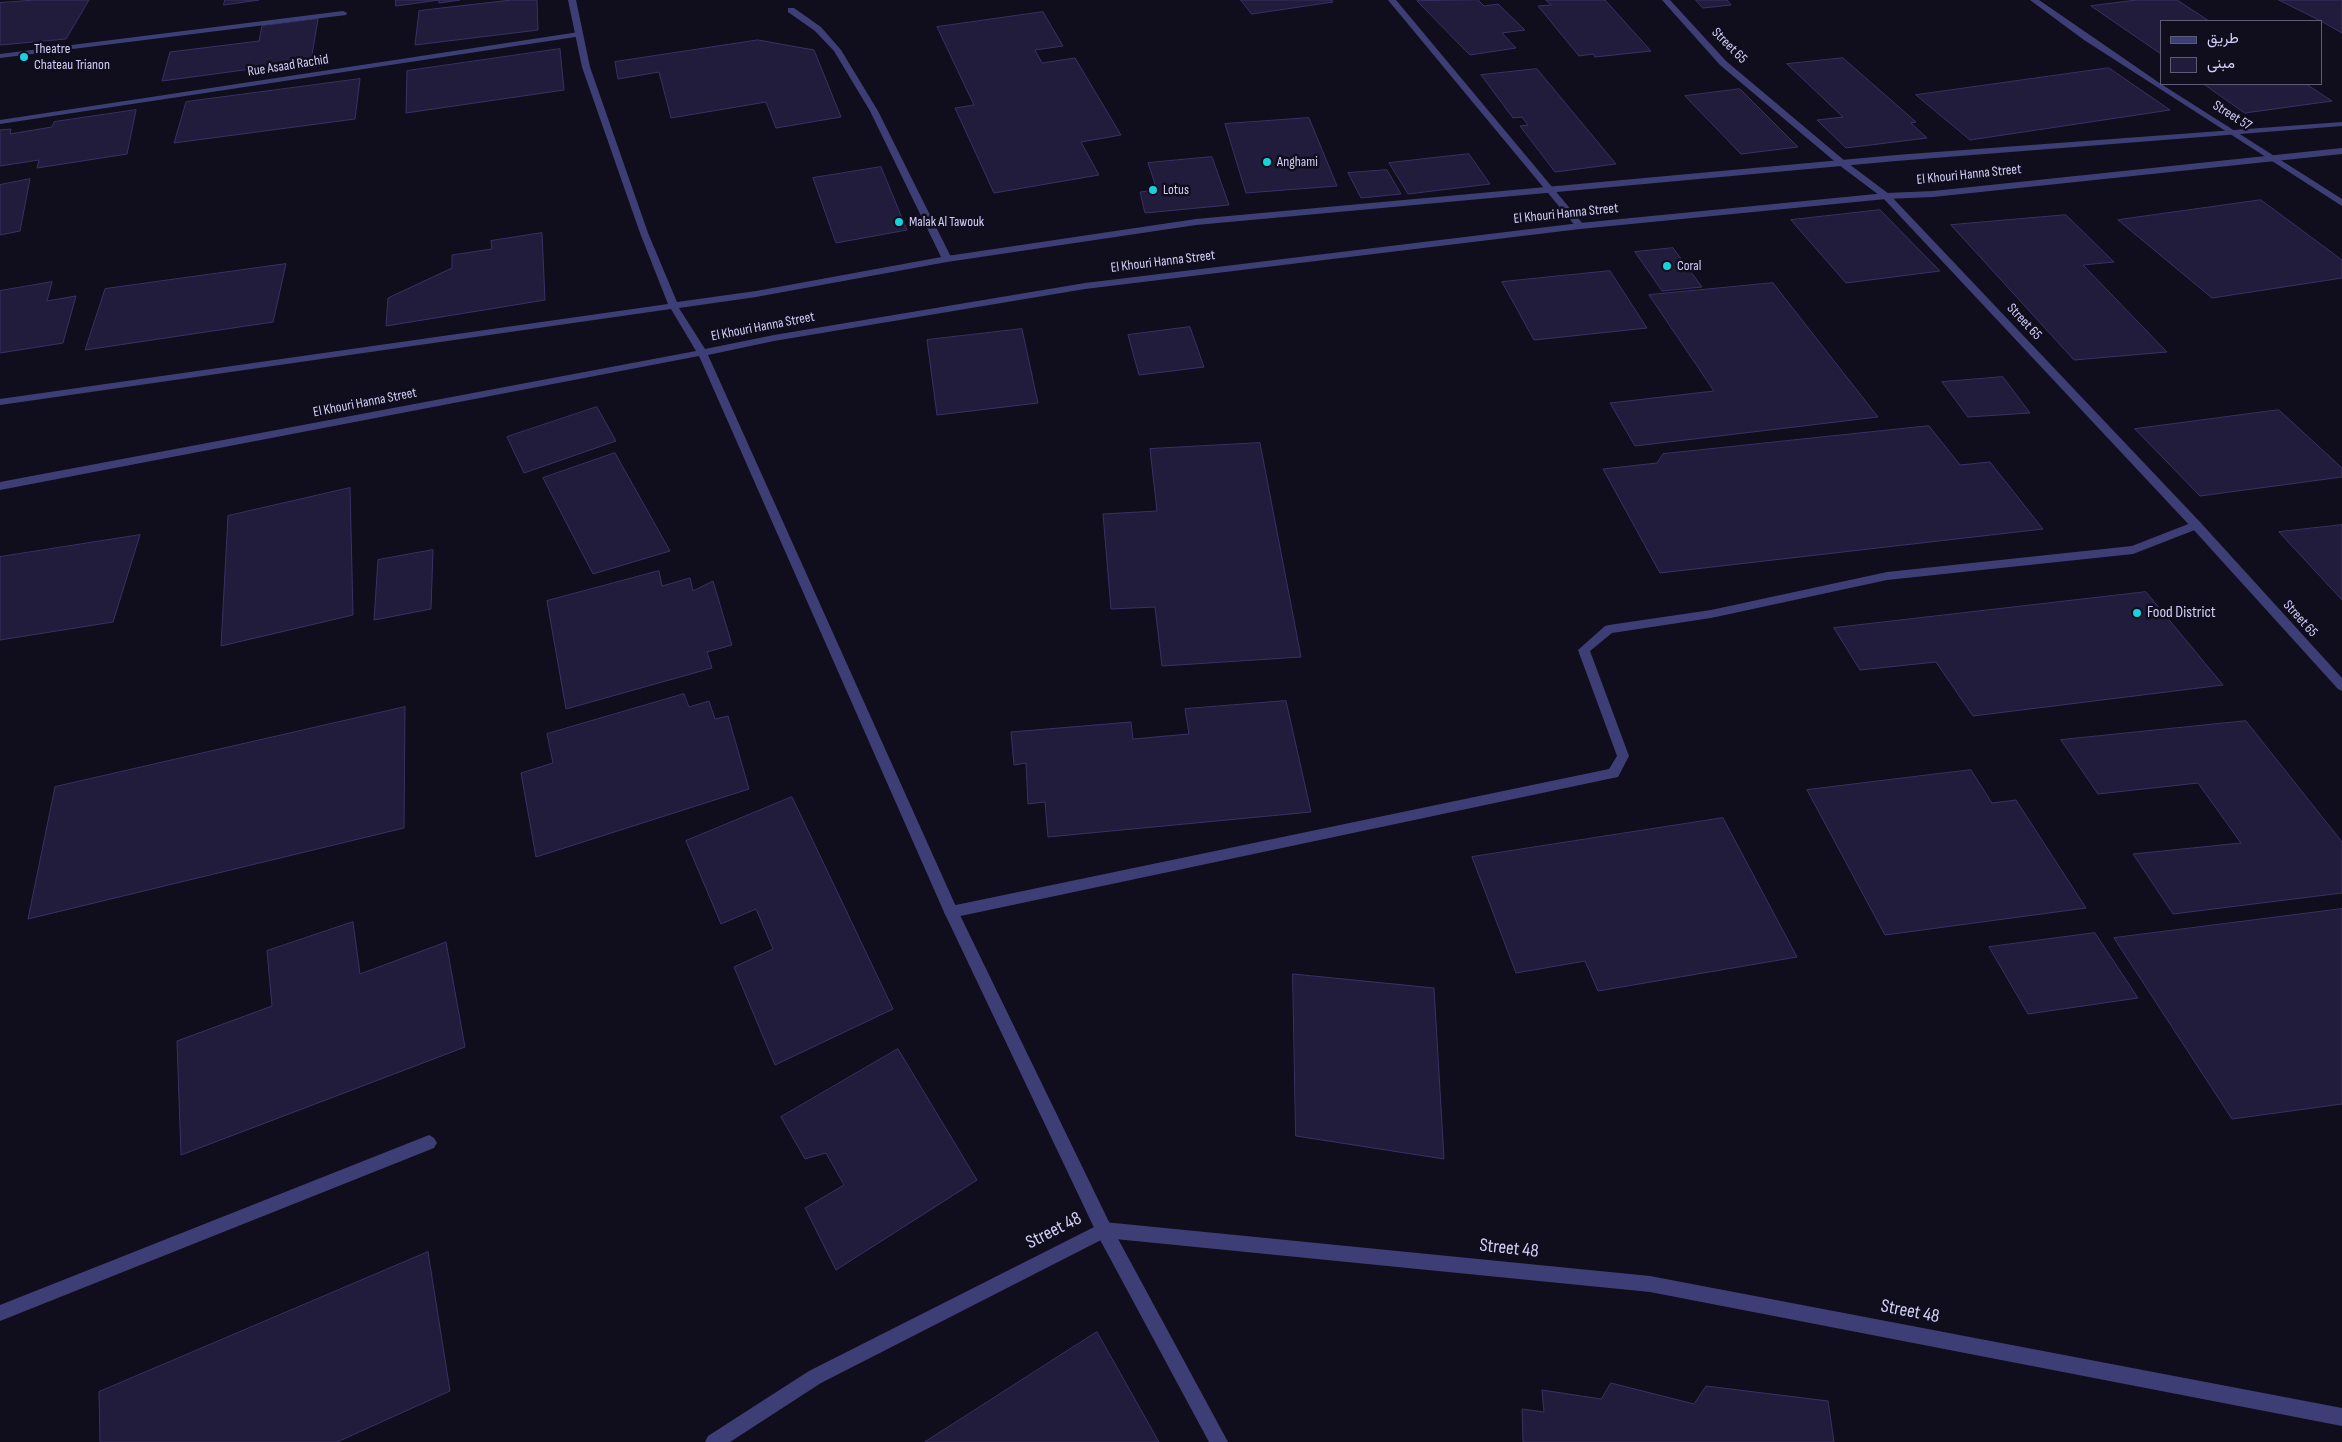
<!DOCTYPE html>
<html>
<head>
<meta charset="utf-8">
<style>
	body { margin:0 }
	#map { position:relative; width:2342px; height:1442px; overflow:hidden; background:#100e1d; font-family:"Sofia Sans Condensed",Vazirmatn,sans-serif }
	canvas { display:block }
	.legend { position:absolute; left:2160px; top:20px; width:162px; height:65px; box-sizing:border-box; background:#100e1d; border:1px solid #5e5b75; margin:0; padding:6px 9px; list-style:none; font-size:15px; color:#d2cff9 }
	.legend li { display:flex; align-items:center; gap:10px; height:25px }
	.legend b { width:25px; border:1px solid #5e5b75 }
</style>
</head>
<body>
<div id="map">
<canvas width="2342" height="1442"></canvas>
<ul class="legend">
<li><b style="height:6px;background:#3e3e76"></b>طريق</li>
<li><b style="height:14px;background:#211c3b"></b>مبنى</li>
</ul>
</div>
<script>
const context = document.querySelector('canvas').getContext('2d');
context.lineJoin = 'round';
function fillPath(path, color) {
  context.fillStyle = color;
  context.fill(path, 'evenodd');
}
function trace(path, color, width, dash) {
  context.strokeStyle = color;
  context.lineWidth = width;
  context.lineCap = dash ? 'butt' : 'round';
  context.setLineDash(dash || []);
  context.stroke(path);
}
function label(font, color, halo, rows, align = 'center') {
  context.font = font + ' "Sofia Sans Condensed",sans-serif';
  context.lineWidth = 5;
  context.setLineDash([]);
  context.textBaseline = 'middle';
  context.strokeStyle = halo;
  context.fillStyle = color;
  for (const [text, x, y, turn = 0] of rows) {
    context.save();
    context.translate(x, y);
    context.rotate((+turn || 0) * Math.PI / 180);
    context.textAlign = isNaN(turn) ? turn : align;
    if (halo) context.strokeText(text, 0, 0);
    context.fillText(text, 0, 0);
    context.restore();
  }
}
const building = new Path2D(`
	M 35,0 L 89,0 L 66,39 L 0,45 L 0,3 Z
	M 225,0 L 259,0 L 224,5 Z
	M 396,0 L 460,0 L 439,3 L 439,0 L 396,6 Z
	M 512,0 L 537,0 L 538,30 L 415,45 L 419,11 Z
	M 1241,0 L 1332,0 L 1333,2 L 1252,14 Z
	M 1478,0 L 1484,6 L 1498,4 L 1525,30 L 1502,33 L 1516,48 L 1470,55 L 1417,1 Z
	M 1546,0 L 1605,0 L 1651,51 L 1595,57 L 1593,54 L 1579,56 L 1538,6 L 1551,5 Z
	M 1696,0 L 1727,0 L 1731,5 L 1703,8 Z
	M 2137,0 L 2177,0 L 2209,21 L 2161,21 L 2161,54 L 2091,6 Z
	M 2279,0 L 2342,0 L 2342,33 L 2321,21 Z
	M 1043,12 L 1063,46 L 1035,50 L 1042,63 L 1075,58 L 1121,135 L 1081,142 L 1099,175 L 994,193 L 955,108 L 974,105 L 937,27 Z
	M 318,19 L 311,61 L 162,81 L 170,52 L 259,41 L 262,26 Z
	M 758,40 L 814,50 L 841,117 L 776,128 L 766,102 L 671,118 L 659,72 L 618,79 L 615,62 Z
	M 560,49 L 564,90 L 406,113 L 407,71 Z
	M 1843,58 L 1916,122 L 1911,123 L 1927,138 L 1846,148 L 1817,120 L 1843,117 L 1787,64 Z
	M 2109,68 L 2170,110 L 1970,140 L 1916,95 Z
	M 1537,69 L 1616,164 L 1555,172 L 1520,126 L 1528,125 L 1522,117 L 1513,118 L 1481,75 Z
	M 360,79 L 355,119 L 174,143 L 186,102 Z
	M 2204,84 L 2306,84 L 2332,101 L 2245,113 Z
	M 1740,89 L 1798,147 L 1741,154 L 1685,96 Z
	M 136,110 L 127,154 L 37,168 L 39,160 L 0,166 L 0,130 L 11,129 L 10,134 L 52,127 L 54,122 Z
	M 1309,118 L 1337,186 L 1246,193 L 1225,124 Z
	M 1469,154 L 1490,184 L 1408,194 L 1389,163 Z
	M 1212,157 L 1229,205 L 1145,213 L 1140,192 L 1157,190 L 1148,163 Z
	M 881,167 L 907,230 L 836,243 L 813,178 Z
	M 1387,170 L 1401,194 L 1361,198 L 1348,173 Z
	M 30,179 L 20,231 L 0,235 L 0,185 Z
	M 2261,200 L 2342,260 L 2342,278 L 2212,298 L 2118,220 Z
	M 1880,210 L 1940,271 L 1846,283 L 1791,220 Z
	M 2066,215 L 2114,262 L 2083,265 L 2167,352 L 2074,360 L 1951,225 Z
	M 542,233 L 545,300 L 386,326 L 388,298 L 452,268 L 452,255 L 492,249 L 491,241 Z
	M 1673,248 L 1702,287 L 1662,291 L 1635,252 Z
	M 286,264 L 273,322 L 85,350 L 105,289 Z
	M 1610,271 L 1647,328 L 1534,340 L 1502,282 Z
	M 52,282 L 47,301 L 76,296 L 63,343 L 0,353 L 0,291 Z
	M 1773,283 L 1878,417 L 1635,446 L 1610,403 L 1714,391 L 1649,295 Z
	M 1190,327 L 1204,367 L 1139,375 L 1128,335 Z
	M 1022,329 L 1038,403 L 937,415 L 927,340 Z
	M 2003,377 L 2030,413 L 1968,417 L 1942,382 Z
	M 597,407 L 616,441 L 524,473 L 507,437 Z
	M 2279,410 L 2342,468 L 2342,477 L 2200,496 L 2135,429 Z
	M 1929,426 L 1960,465 L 1990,462 L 2043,529 L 1660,573 L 1603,469 L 1657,463 L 1663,454 Z
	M 1260,443 L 1301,657 L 1162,666 L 1155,607 L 1111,609 L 1103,514 L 1157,511 L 1150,449 Z
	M 615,453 L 670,551 L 593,574 L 543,478 Z
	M 350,488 L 353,615 L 221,646 L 228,516 Z
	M 2342,525 L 2342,600 L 2279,532 Z
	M 140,535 L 113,622 L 0,640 L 0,557 Z
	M 433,550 L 431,609 L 374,620 L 378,560 Z
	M 659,571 L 662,586 L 690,578 L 693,591 L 713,581 L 732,645 L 707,652 L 712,668 L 566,709 L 547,601 Z
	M 2146,592 L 2223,685 L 1973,716 L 1936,662 L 1860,670 L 1834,628 Z
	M 684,694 L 689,707 L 709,701 L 715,719 L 728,716 L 749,789 L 536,857 L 521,773 L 553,763 L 547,734 Z
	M 1286,701 L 1311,812 L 1048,837 L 1045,802 L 1028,804 L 1026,763 L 1014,765 L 1011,732 L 1131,722 L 1133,739 L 1189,734 L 1185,709 Z
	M 405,707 L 404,828 L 28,919 L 55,787 Z
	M 2246,721 L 2342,842 L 2342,893 L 2173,914 L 2133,854 L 2241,843 L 2198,783 L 2098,794 L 2061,740 Z
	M 1971,770 L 1992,803 L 2016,800 L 2086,908 L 1885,935 L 1807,790 Z
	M 792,797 L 893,1009 L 775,1065 L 734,967 L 773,949 L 756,909 L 721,924 L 686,841 Z
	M 1723,818 L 1797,957 L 1598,991 L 1585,961 L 1516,973 L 1472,857 Z
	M 2342,909 L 2342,1104 L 2232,1119 L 2114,938 Z
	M 353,922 L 360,974 L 446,942 L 465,1047 L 181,1155 L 177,1041 L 272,1006 L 267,951 Z
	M 2095,933 L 2138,998 L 2028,1014 L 1989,947 Z
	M 1293,974 L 1434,988 L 1444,1159 L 1296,1136 Z
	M 898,1049 L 977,1180 L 836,1270 L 805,1208 L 844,1185 L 826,1153 L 805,1159 L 781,1117 Z
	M 428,1252 L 450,1391 L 337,1442 L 100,1442 L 99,1392 Z
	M 1097,1332 L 1159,1442 L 925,1442 Z
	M 1611,1383 L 1694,1404 L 1706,1386 L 1828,1401 L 1834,1442 L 1523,1442 L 1522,1409 L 1544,1412 L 1542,1390 L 1601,1399 Z`);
const service = new Path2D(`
	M 788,8 L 794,8 L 821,27 L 841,50 L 878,111 L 952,259 L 950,261 L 942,259 L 870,111 L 834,51 L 815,31 L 788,12 Z
	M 2196,521 L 2200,522 L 2202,525 L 2200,528 L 2133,554 L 1887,580 L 1711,618 L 1612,633 L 1590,651 L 1629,756 L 1618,777 L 1613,778 L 951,918 L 946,916 L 944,912 L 946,908 L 951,906 L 1609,769 L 1617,756 L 1578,650 L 1605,626 L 1609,625 L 1711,610 L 1887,572 L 2132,546 Z`);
const minor = new Path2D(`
	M 1388,0 L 1396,0 L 1583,224 L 1583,228 L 1577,228 Z
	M 1662,0 L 1670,0 L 1726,61 L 1845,161 L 1889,194 L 2200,522 L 2342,678 L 2342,691 L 2338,689 L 2192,528 L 1883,198 L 1839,165 L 1720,65 Z
	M 2030,0 L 2039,0 L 2161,84 L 2342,199 L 2342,206 L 2084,40 Z
	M 343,11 L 347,13 L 346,15 L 0,58 L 0,54 Z
	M 579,32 L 583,34 L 582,36 L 0,124 L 0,120 Z
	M 429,1135 L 434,1138 L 437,1143 L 434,1148 L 0,1321 L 0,1305 Z
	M 1104,1222 L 1650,1276 L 2342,1408 L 2342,1426 L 1650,1292 L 1105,1238 L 821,1383 L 730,1442 L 705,1442 L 708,1436 L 809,1371 Z`);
const tertiary = new Path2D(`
	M 568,0 L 576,0 L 590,67 L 648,233 L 677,302 L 756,291 L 947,256 L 1196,219 L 1896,155 L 2342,122 L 2342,126 L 1896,161 L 1196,225 L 947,262 L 756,297 L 679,308 L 705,349 L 774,335 L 1085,283 L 1580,223 L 1886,193 L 1933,191 L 2342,148 L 2342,154 L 1933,197 L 1886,199 L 1580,229 L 1085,289 L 774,341 L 708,355 L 958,911 L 1110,1224 L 1228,1442 L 1209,1442 L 1098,1236 L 944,912 L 699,356 L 0,490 L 0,482 L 696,351 L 671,309 L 0,405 L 0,399 L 668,304 L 640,233 L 582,67 Z`);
const markers = [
	[24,57,5,"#19d1db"],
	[1267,162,5,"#19d1db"],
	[1153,190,5,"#19d1db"],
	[899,222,5,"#19d1db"],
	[1667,266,5,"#19d1db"],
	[2137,613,5,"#19d1db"]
];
const farStreetnames = [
	["Street 65",1729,46,45],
	["Rue Asaad Rachid",288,66,-9],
	["Street 57",2232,116,32],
	["El Khouri Hanna Street",1969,175,-6],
	["El Khouri Hanna Street",1566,214,-6],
	["El Khouri Hanna Street",1163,262,-7],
	["Street 65",2024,322,47],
	["El Khouri Hanna Street",763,327,-11],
	["El Khouri Hanna Street",365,403,-11],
	["Street 65",2300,619,48]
];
const farPoinames = [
	["Theatre",34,49],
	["Chateau Trianon",34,65],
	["Anghami",1277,162],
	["Lotus",1163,190],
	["Malak Al Tawouk",909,222],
	["Coral",1677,266]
];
const poiNames = [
	["Food District",2147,613]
];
const nearStreetnames = [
	["Street 48",1054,1231,-27],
	["Street 48",1509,1249,6],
	["Street 48",1910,1312,11]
];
fillPath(building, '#211c3b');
trace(building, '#393165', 1);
fillPath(service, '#3e3e76');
fillPath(minor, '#3e3e76');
fillPath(tertiary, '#3e3e76');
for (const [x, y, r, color] of markers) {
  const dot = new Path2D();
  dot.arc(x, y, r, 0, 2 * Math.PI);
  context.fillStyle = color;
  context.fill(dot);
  trace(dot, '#100e1d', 2);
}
label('14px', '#d2cff9', '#100e1d', farStreetnames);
label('14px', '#d2cff9', '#100e1d', farPoinames, 'left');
label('16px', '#d2cff9', '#100e1d', poiNames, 'left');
label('19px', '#d2cff9', '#100e1d', nearStreetnames);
</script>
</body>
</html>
